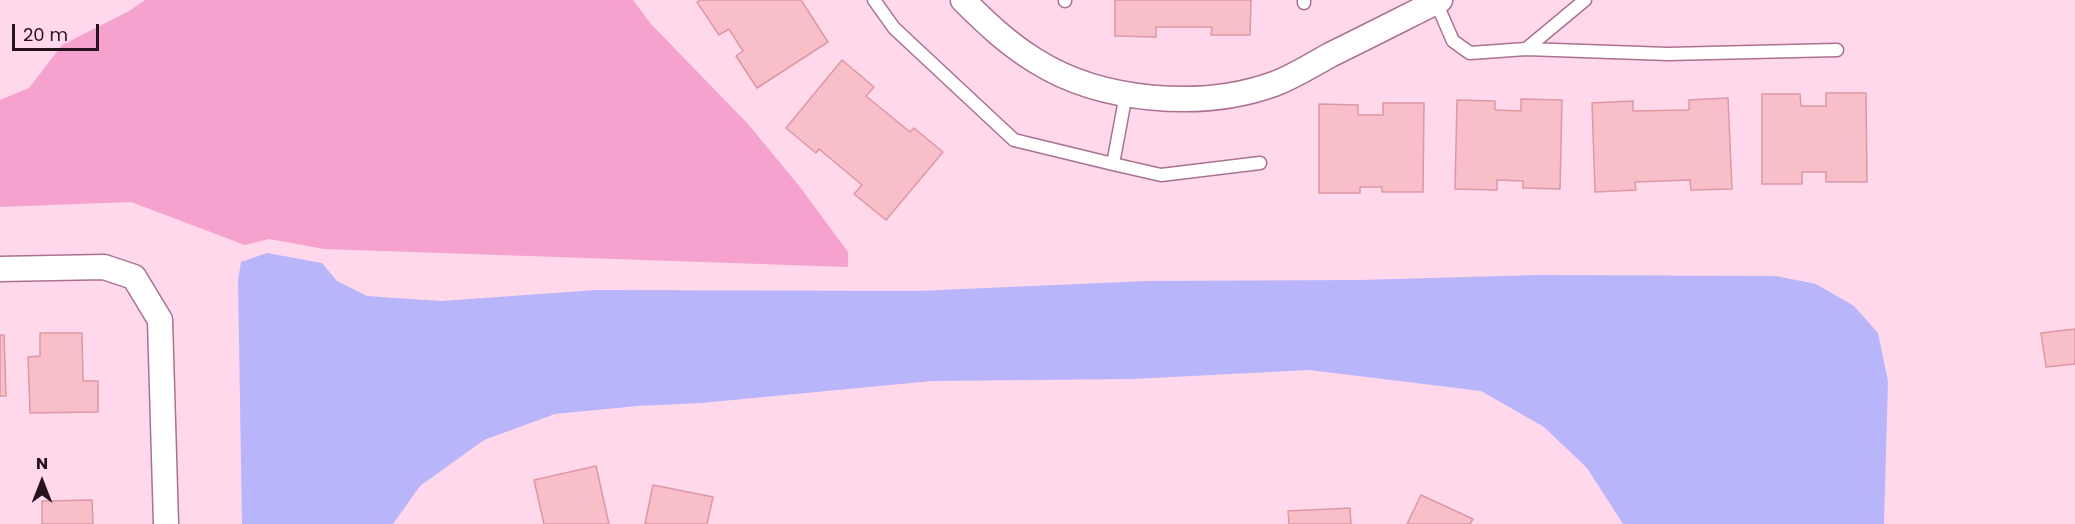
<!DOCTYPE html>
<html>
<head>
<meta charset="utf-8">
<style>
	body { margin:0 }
	#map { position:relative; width:2075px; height:524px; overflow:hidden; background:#ffd8eb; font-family:Poppins,sans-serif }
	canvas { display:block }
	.north { position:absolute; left:12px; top:452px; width:60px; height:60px; -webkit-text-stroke:4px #ffd8eb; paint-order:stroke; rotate:0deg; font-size:16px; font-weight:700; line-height:24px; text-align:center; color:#28121f }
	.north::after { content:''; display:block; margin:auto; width:21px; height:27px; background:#28121f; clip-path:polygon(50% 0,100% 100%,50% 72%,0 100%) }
	.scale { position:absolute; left:12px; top:24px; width:87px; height:27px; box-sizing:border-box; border:3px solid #28121f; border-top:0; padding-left:8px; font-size:18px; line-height:21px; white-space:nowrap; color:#28121f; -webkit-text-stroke:4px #ffd8eb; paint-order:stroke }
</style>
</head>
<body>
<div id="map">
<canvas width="2075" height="524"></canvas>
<div class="north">N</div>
<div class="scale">20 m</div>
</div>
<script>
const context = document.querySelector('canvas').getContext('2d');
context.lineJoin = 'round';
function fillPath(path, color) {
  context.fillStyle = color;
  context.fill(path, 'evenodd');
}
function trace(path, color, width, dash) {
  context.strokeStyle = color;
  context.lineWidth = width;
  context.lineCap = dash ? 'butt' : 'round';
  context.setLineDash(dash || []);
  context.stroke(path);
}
const green = new Path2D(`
	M 145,0 L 633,0 L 651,24 L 748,124 L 800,187 L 848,252 L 848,267 L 324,249 L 269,239 L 245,245 L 131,202 L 0,207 L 0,100 L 29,88 L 62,45 L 129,11 Z`);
const water = new Path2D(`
	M 267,253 L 322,263 L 337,281 L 367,296 L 441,301 L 596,290 L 917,291 L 1147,281 L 1359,280 L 1537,275 L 1776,276 L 1816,284 L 1854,306 L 1878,333 L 1888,381 L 1884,524 L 1623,524 L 1587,468 L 1544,427 L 1481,391 L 1309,370 L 1133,379 L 932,381 L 701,403 L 637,406 L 555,414 L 484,440 L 420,486 L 393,524 L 242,524 L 238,280 L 241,262 Z`);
const building = new Path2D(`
	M 700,0 L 801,0 L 828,42 L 757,88 L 736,56 L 743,51 L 729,29 L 719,35 L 697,2 Z
	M 1115,0 L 1251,0 L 1250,35 L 1211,35 L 1212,27 L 1156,27 L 1156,37 L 1115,36 Z
	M 842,60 L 874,87 L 866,96 L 910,132 L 914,128 L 943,152 L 886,220 L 854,194 L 862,185 L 819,149 L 816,153 L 786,128 Z
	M 1826,93 L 1866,93 L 1867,182 L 1826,182 L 1826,172 L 1802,172 L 1802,184 L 1762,184 L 1762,94 L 1800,94 L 1801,106 L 1826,106 Z
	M 1728,98 L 1732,189 L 1691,190 L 1690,180 L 1635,182 L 1636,190 L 1595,192 L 1592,103 L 1633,101 L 1633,111 L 1689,110 L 1689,100 Z
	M 1521,99 L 1562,100 L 1560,189 L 1523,188 L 1523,181 L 1497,180 L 1497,190 L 1455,189 L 1457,100 L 1495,101 L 1495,110 L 1521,111 Z
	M 1383,103 L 1424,103 L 1423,192 L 1382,192 L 1382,187 L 1360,187 L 1360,193 L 1319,193 L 1319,104 L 1358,105 L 1358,115 L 1383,115 Z
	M 2075,329 L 2075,364 L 2046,367 L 2041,333 Z
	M 40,333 L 82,333 L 83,381 L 98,381 L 98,412 L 30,413 L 28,357 L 40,356 Z
	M 0,335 L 4,335 L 6,396 L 0,396 Z
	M 596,466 L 609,524 L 544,524 L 534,480 Z
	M 653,485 L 713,497 L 707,524 L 645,524 Z
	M 1421,495 L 1473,519 L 1470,524 L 1407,524 Z
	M 92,500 L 93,524 L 42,524 L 42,501 Z
	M 1350,508 L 1351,524 L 1289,524 L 1288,511 Z`);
const service = new Path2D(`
	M 874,0 L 894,28 L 1014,140 L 1113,164 L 1126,94
	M 1065,0 L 1065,1
	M 1304,0 L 1304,3
	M 1436,2 L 1453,41 L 1470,53 L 1526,49 L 1668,54 L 1837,50
	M 1526,49 L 1585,0
	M 1113,164 L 1161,175 L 1260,163`);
const minor = new Path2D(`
	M 963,0 C 986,23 1008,44 1036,61 C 1101,102 1202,110 1274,84 C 1293,77 1312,65 1330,55 C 1367,37 1404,18 1440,0
	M 0,269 L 104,267 L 134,277 L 160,320 L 166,524`);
fillPath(green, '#f6a2cf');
fillPath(water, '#b9b5fb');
fillPath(building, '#f8bfc9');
trace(building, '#dc98a5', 1.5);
trace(service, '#ab7190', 15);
trace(minor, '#ab7190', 27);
trace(service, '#fff', 12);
trace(minor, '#fff', 24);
</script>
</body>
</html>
